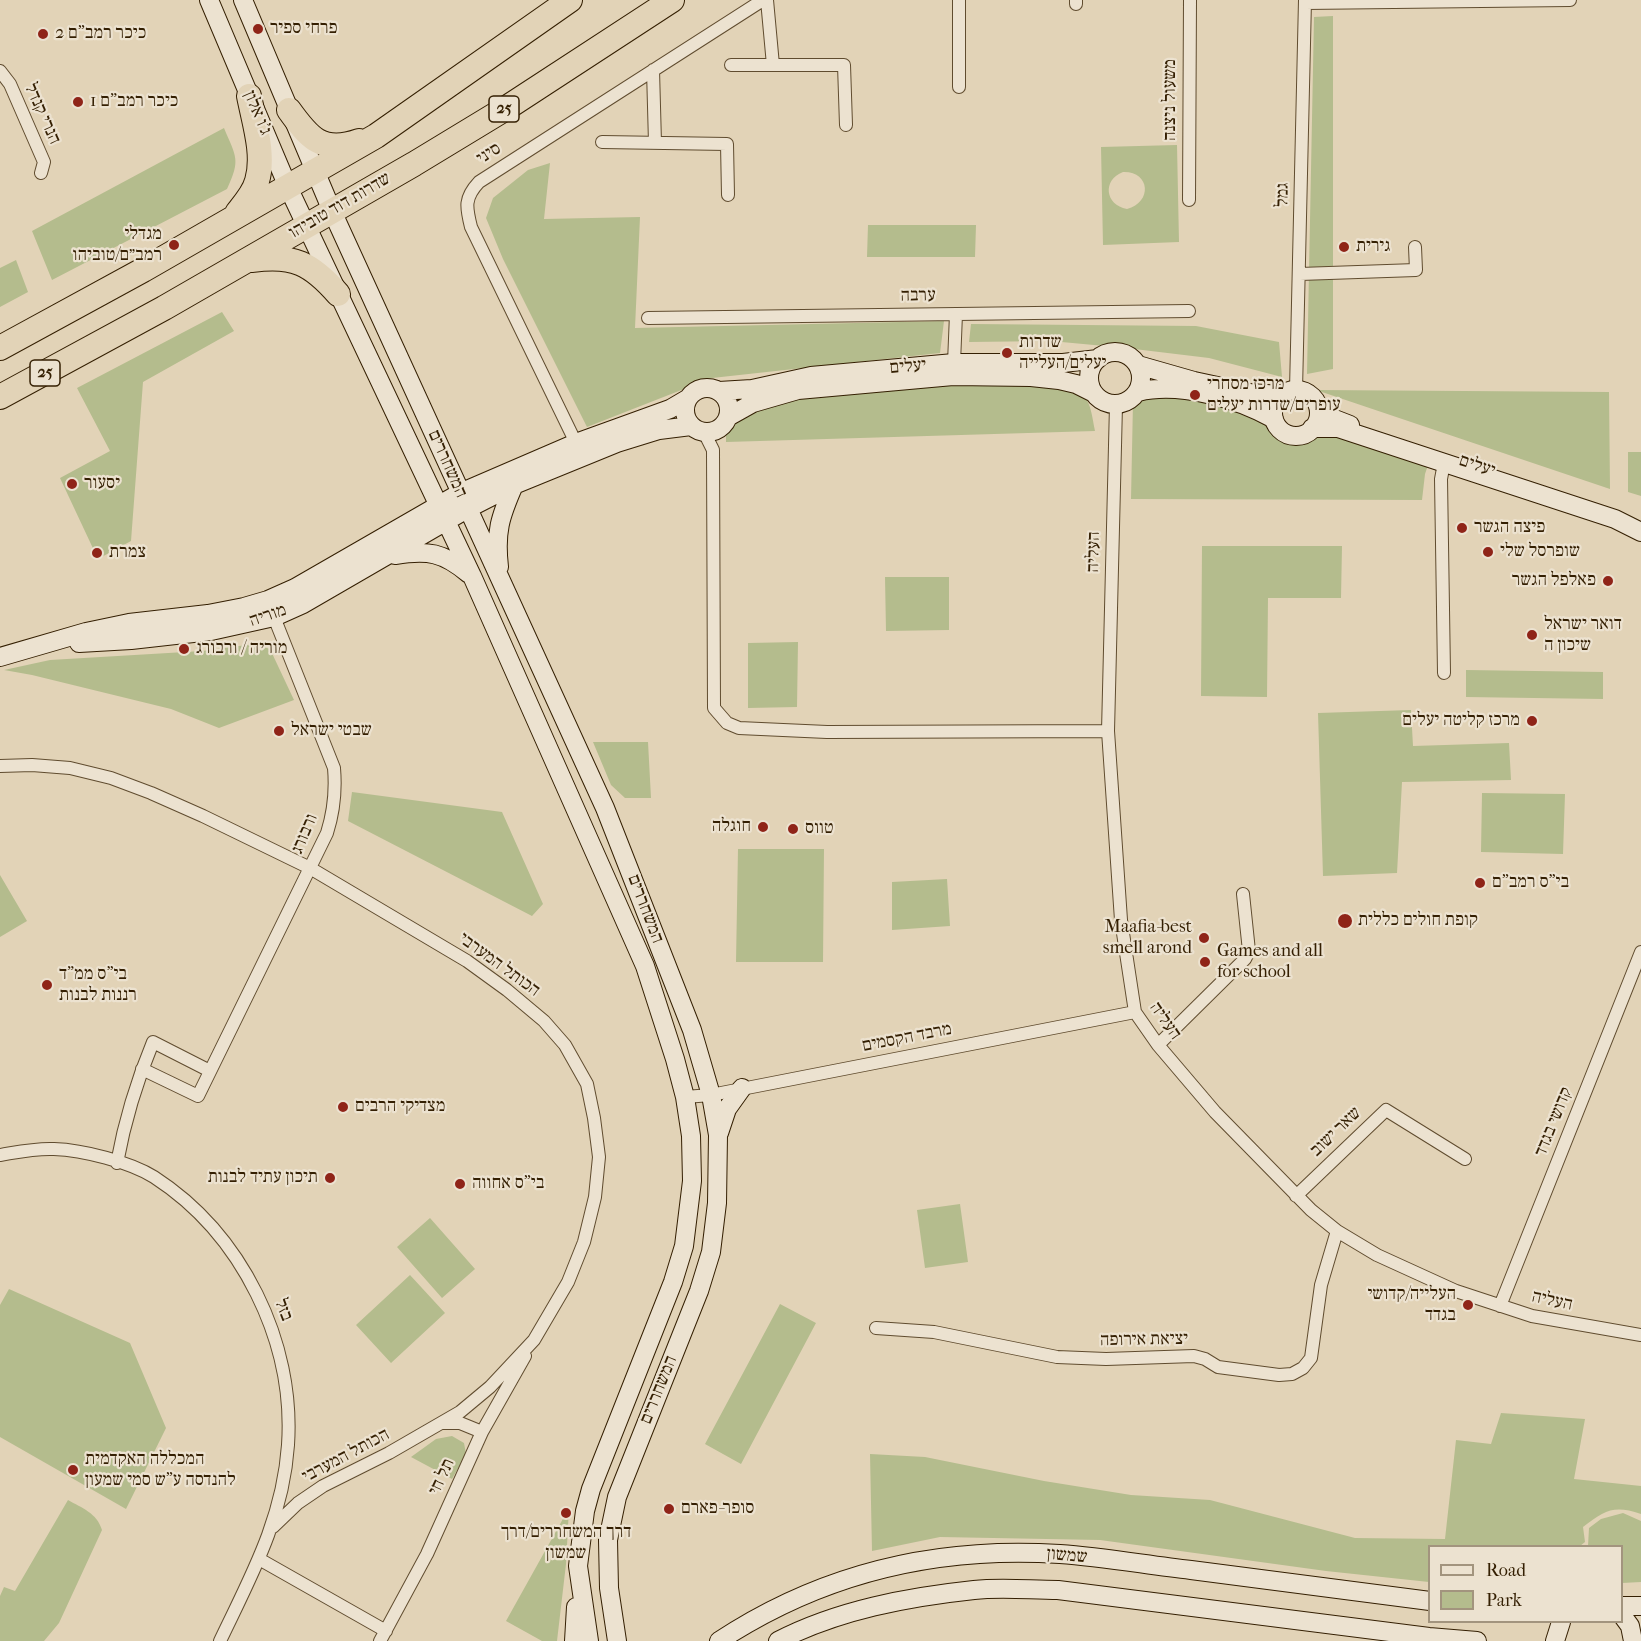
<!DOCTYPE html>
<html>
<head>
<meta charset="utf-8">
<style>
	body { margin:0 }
	#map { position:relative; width:1641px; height:1641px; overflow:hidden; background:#e2d3b7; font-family:"IM FELL French Canon",serif }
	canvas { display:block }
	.legend { position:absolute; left:1428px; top:1545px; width:195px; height:78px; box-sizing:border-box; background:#ece2d0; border:2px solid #a2947e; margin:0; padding:8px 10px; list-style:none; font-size:18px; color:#341f02 }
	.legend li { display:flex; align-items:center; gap:12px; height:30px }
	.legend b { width:30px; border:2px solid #a2947e }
</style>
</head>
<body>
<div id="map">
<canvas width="1641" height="1641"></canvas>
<ul class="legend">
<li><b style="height:8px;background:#ece2d0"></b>Road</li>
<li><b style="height:16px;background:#b4bc8d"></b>Park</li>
</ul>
</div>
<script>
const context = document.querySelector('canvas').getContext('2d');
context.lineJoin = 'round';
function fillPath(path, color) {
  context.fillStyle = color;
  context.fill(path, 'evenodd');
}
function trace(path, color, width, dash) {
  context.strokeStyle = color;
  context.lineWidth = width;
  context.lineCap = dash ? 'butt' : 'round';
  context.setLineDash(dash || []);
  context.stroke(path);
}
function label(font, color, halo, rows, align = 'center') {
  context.font = font + ' "IM FELL French Canon","Frank Ruhl Libre",serif';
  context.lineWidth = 4.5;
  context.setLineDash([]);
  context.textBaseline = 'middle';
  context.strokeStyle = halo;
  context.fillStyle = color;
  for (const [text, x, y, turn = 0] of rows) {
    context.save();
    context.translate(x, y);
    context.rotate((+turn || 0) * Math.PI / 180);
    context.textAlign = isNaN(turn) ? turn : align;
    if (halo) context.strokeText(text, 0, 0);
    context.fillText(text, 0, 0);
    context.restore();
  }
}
const green = new Path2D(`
	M 1333,16 L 1333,369 L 1307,374 L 1314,17 Z
	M 224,128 C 236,157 241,159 227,189 L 52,280 L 32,231 Z
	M 1177,145 L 1179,242 L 1103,245 L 1101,147 ZM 1123,172 C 1150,171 1153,202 1127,209 C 1105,205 1102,180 1123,172 Z
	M 550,163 L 544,219 L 640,217 L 635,328 L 944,321 L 940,353 L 712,378 L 587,427 L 503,259 L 486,218 L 493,198 L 528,170 Z
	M 868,225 L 976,225 L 975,257 L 867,257 Z
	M 16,260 L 28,292 L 0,307 L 0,268 Z
	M 222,312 L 234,331 L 143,382 L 131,541 L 98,559 L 60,478 L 110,451 L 77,388 Z
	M 971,324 L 1196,326 L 1279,342 L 1282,377 L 1209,358 L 1126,348 L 1051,341 L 969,342 Z
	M 1054,383 C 1089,393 1089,397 1095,431 L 726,442 L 726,412 L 785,398 L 947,384 Z
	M 1157,389 L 1264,417 C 1272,443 1301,452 1321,433 L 1429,462 L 1425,474 L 1422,500 L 1131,499 L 1133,402 L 1142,394 Z
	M 1316,390 L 1609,392 L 1610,489 Z
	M 1628,452 L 1641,452 L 1641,496 L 1628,492 Z
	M 1202,546 L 1342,546 L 1341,598 L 1268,598 L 1267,697 L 1201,696 Z
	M 885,577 L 949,577 L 949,630 L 886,631 Z
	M 798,642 L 797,707 L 748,708 L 748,643 Z
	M 254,644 L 270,649 L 294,700 L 219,728 L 171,709 L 32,675 L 4,670 L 50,660 L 202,651 Z
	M 1466,670 L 1603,672 L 1603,699 L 1466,697 Z
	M 1411,710 L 1413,746 L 1509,743 L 1511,780 L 1402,782 L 1397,873 L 1323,876 L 1318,713 Z
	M 593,742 L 648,742 L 651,798 L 625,798 L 611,785 Z
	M 352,792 L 502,812 L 543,904 L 532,916 L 348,821 Z
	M 1482,793 L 1565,794 L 1563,854 L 1481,852 Z
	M 738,849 L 824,849 L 823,962 L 736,962 Z
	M 0,875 L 27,921 L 0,937 Z
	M 947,879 L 950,926 L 892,930 L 892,882 Z
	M 960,1204 L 968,1262 L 925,1268 L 917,1210 Z
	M 430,1218 L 475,1269 L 442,1298 L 397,1247 Z
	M 410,1275 L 445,1313 L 391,1363 L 356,1325 Z
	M 9,1289 L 130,1343 L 166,1428 L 126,1509 L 0,1437 L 0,1305 Z
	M 780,1304 L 816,1323 L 741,1464 L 705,1444 Z
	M 1501,1413 L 1585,1419 L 1574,1479 L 1641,1486 L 1641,1514 C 1614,1505 1605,1510 1583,1527 L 1585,1542 L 1580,1546 L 1430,1546 L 1429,1582 L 1326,1571 L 1100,1540 L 940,1537 L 872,1551 L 870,1454 L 925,1457 L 1044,1481 L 1131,1495 L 1210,1500 L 1355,1538 L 1445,1539 L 1456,1440 L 1491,1444 Z
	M 452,1436 L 464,1443 L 466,1454 L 452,1479 L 411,1457 L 436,1439 Z
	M 68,1500 C 82,1508 97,1513 102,1530 L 59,1623 L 44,1641 L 0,1641 L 0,1596 L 4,1587 L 15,1591 Z
	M 569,1508 L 566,1564 L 557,1641 L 542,1641 L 506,1621 Z
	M 1623,1513 L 1641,1521 L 1641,1582 L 1622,1583 L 1622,1546 L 1588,1546 L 1589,1528 L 1601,1519 Z`);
const street = new Path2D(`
	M 767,0 L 773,65
	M 959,0 L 959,87
	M 1076,0 L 1076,4
	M 1305,3 L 1570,0
	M 731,65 L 844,65 L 846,125
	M 653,70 L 655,143
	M 0,71 L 10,84 L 44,162 L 41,173
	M 602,142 L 727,144 L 728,195
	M 1189,200 L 1190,0
	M 1300,274 L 1416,270 L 1415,247
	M 648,318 L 1189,311
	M 954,363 L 956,314
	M 1296,390 L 1305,0
	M 1116,405 L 1108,731 L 1121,920 L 1135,1012 L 1158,1045 L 1215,1112 L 1311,1210 L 1337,1231 L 1377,1255 L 1456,1291 L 1532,1316 L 1641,1335
	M 704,432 L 713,450 L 714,708 L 727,723 L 739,728 L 827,732 L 1108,731
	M 576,443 L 471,227 C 466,207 464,198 479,182 L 763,0
	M 1444,463 L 1441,479 L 1444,673
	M 0,766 L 32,765 L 70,768 L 111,778 L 151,793 L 203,816 L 310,868 L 467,961 L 507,990 L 544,1021 L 565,1045 L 587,1084 L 594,1118 L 599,1157 L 595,1197 L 584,1242 L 568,1282 L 534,1340 L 490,1387 L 460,1412 L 389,1453 L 323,1486 L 298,1503 L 273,1527
	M 1158,1045 L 1245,959 L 1249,951 L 1243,894
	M 142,1069 L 198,1096 L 327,833 C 334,811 336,791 334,768 L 272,612
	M 685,1097 L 711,1095 L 1135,1012
	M 0,1155 C 18,1152 36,1148 54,1149 C 83,1150 130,1162 154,1177 C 242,1234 295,1342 288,1445 C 283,1519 251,1576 220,1641
	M 117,1163 C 125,1119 136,1083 153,1042 L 210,1071
	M 1296,1196 L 1386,1110 L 1465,1159
	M 1500,1306 L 1641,952
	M 876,1328 L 934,1332 L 1057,1357 L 1106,1359 L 1194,1356 L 1205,1359 L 1218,1367 L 1279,1375 L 1292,1374 L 1303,1368 L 1311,1358 L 1321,1285 L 1337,1231
	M 443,1423 L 460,1423 L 482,1432
	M 259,1559 L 386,1631
	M 380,1641 L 427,1554 L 482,1432 L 525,1356`);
const secondary = new Path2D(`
	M 209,0 L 288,187 L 472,576 L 645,966 L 675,1059 L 685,1097 L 691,1136 L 692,1181 L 684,1246 L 673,1282 L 591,1489 L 585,1511 L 578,1566 L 589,1641
	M 243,0 L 332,211 L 605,808 L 692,1030 L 711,1095 L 718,1135 L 717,1203 L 711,1252 L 699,1291 L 617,1497 L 608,1540 L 609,1588 L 617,1641
	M1089 378a26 26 0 1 1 52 0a26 26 0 1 1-52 0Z
	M 1138,365 L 1194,381 L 1250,393 L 1282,395
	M685 410a22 22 0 1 1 44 0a22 22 0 1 1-44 0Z
	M1273 413a23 23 0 1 1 46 0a23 23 0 1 1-46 0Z
	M 719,391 L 752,389 L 811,376 L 954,363 L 1063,363 L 1098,359
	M 1138,392 C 1179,382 1237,398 1274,419
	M 1318,407 L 1332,418 L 1350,425
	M 728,417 L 753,403 L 798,390 L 953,376 L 1031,377 L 1059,380 L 1076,384 L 1092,392
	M 1312,428 L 1338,428 L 1615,519 L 1641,532
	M 395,555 C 428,550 443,552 469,574
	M 499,567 C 495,532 500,517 514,485
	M 79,643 L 131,640 L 211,631 L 274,617 L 303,604 L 467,509 L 514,485 L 617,443 L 659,430 L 691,426
	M 0,657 L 86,632 L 129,623 L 208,614 L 244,607 L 268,600 L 295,588 L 460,493 L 576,443 L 670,409 L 687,399
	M 719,1133 L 727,1109 L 742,1088
	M 1622,1606 L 1641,1606
	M 1622,1615 L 1630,1626 L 1633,1641
	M 574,1641 L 576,1607
	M 719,1641 C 822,1573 937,1546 1060,1554 C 1103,1557 1147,1565 1191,1570 C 1270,1580 1350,1590 1430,1601
	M 778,1641 C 838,1610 908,1597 974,1590 C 1002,1587 1030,1590 1058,1590 L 1429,1637 L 1477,1641
	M 1555,1641 L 1561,1622`);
const highway = new Path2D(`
	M 289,110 C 309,138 322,154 359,141
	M 237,213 C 245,203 254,193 257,181 C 265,155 254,122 249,96
	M 253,260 C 293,254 312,264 338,294
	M 0,348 L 143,270 L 376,136 L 570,0
	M 0,397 L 164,308 L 414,164 L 508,107 L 672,0`);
const markers = [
	[258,29,6,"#8f2418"],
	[43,34,6,"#8f2418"],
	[78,102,6,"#8f2418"],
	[174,245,6,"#8f2418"],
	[1344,247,6,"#8f2418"],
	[1007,353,6,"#8f2418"],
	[1195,395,6,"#8f2418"],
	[72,484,6,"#8f2418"],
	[1462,528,6,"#8f2418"],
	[1488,552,6,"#8f2418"],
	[97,553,6,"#8f2418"],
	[1608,581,6,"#8f2418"],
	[1532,635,6,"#8f2418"],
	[184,649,6,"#8f2418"],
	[1532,721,6,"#8f2418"],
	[279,731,6,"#8f2418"],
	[763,827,6,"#8f2418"],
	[793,829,6,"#8f2418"],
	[1480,883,6,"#8f2418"],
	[1345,921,8,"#8f2418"],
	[1204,938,6,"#8f2418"],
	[1205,962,6,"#8f2418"],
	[47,985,6,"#8f2418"],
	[343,1107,6,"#8f2418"],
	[330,1178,6,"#8f2418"],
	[460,1184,6,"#8f2418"],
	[1468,1305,6,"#8f2418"],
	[73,1470,6,"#8f2418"],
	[669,1509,6,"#8f2418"],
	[566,1513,6,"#8f2418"]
];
const shields = [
	[504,109,30],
	[45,373,30]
];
const shieldNames = [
	["25",504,109],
	["25",45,373]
];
const poiNames = [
	["פרחי ספיר",270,29],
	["כיכר רמב\"ם 2",55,34],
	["כיכר רמב\"ם 1",90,102],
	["מגדלי",162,235,"right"],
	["רמב״ם/טוביהו",162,256,"right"],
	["גירית",1356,247],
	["שדרות",1019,343],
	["יעלים/העלייה",1019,364],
	["מרכז מסחרי",1207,385],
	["עופרים/שדרות יעלים",1207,406],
	["יסעור",84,484],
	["פיצה הגשר",1474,528],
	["שופרסל שלי",1500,552],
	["צמרת",109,553],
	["פאלפל הגשר",1596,581,"right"],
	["דואר ישראל",1544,625],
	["שיכון ה",1544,646],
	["מוריה / ורבורג",196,649],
	["מרכז קליטה יעלים",1520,721,"right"],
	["שבטי ישראל",291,731],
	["חוגלה",751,827,"right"],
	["טווס",805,829],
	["בי\"ס רמב\"ם",1492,883],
	["קופת חולים כללית",1358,921],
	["Maafia-best",1192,928,"right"],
	["smell arond",1192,949,"right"],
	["Games and all",1217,952],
	["for school",1217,973],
	["בי\"ס ממ\"ד",59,975],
	["רננות לבנות",59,996],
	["מצדיקי הרבים",355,1107],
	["תיכון עתיד לבנות",318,1178,"right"],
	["בי\"ס אחווה",472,1184],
	["העלייה/קדושי",1456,1295,"right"],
	["בגדד",1456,1316,"right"],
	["המכללה האקדמית",85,1460],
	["להנדסה ע\"ש סמי שמעון",85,1481],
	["סופר-פארם",681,1509],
	["דרך המשחררים/דרך",566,1533,"center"],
	["שמשון",566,1554,"center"]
];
const streetNames = [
	["משעול ניצנה",1171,100,-90],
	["ג'ו אלון",257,113,67],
	["הנרי קנדל",42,114,66],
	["סיני",489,154,-33],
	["גמל",1283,195,-89],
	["שדרות דוד טוביהו",340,206,-30],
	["ערבה",918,296,-1],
	["יעלים",908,367,-5],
	["המשחררים",447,464,66],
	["יעלים",1477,466,18],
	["העליה",1094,552,-89],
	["מוריה",268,616,-19],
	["ורבורג",305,834,-67],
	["המשחררים",645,909,69],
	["הכותל המערבי",499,965,36],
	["העליה",1165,1021,55],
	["מרבד הקסמים",907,1038,-11],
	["קדושי בגדד",1554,1122,-68],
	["שאר ישוב",1336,1132,-44],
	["העליה",1552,1301,12],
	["בזל",283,1310,69],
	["יציאת אירופה",1144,1340,-1],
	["המשחררים",659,1390,-68],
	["הכותל המערבי",346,1456,-28],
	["תל חי",442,1477,-65],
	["שמשון",1067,1556,5]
];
fillPath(green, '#b4bc8d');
trace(street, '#604c2f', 14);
trace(secondary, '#341f02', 20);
trace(highway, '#341f02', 26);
trace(street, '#ece2d0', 12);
trace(secondary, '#ece2d0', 18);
trace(highway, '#e2d3b7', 24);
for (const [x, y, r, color] of markers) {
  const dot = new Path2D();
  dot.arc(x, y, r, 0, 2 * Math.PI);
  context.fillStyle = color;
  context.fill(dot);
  trace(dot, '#ece2d0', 2);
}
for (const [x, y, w] of shields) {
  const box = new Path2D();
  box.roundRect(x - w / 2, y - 13, w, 26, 4.5);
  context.fillStyle = '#ece2d0';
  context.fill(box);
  trace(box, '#341f02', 1.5);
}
label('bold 16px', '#341f02', null, shieldNames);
label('18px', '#341f02', '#ece2d0', poiNames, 'left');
label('18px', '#341f02', '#ece2d0', streetNames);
</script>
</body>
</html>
